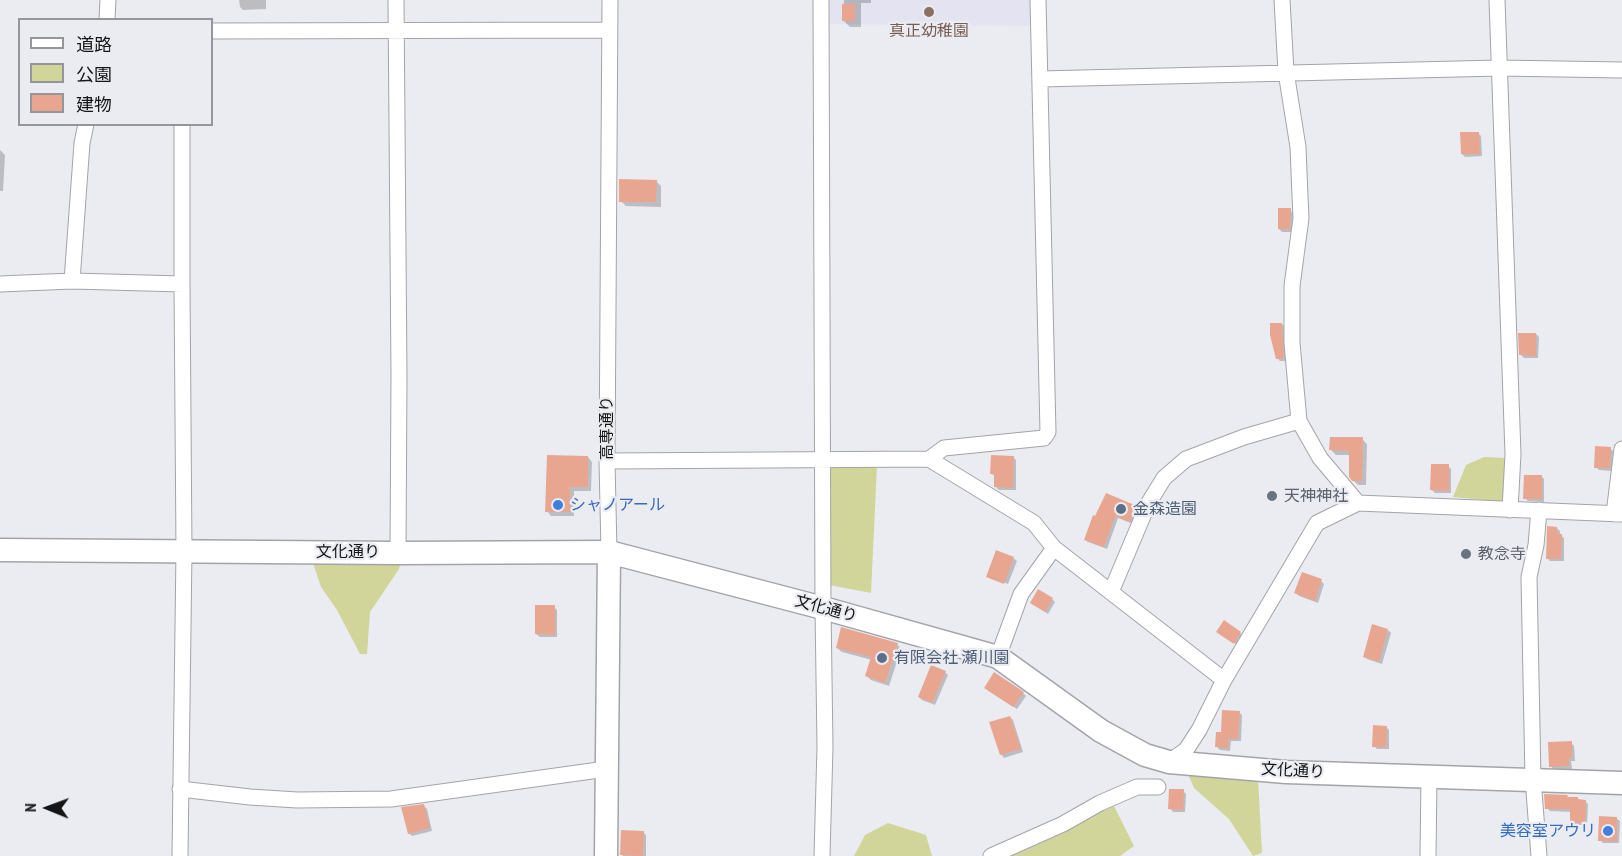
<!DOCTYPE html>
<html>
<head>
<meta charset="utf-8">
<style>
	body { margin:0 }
	#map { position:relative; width:1622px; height:856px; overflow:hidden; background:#ebecf2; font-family:"PT Sans Narrow","Noto Sans JP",sans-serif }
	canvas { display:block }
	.legend { position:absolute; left:18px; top:18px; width:195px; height:108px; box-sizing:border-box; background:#ebecf2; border:2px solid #95969a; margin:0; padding:8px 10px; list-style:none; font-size:18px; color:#151517 }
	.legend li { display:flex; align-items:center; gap:12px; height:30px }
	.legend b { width:30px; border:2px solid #95969a }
	.north { position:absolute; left:18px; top:778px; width:60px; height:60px; -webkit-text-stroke:4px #ebecf2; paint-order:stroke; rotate:271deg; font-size:16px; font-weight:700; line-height:24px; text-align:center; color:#151517 }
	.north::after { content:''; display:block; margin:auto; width:21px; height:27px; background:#151517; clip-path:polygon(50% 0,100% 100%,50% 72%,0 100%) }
</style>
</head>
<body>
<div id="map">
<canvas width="1622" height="856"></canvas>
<ul class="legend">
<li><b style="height:8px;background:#fff"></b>道路</li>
<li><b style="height:16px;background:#d1d59a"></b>公園</li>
<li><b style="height:16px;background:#e8a691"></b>建物</li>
</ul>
<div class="north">N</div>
</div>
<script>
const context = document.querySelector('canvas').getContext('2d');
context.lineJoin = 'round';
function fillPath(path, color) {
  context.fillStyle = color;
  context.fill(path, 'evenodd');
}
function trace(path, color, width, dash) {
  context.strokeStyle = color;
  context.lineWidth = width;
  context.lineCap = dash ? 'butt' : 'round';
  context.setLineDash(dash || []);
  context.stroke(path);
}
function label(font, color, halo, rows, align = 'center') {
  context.font = font + ' "PT Sans Narrow","Noto Sans JP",sans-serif';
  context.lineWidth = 4.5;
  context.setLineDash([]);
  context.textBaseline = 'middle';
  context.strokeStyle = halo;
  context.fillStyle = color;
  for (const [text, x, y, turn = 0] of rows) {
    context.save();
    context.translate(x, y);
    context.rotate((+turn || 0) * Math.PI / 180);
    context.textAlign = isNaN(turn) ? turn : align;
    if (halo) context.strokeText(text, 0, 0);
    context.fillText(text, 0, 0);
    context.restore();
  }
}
const built = new Path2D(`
	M 827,0 L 1030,0 L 1030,26 L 827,24 Z`);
const green = new Path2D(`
	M 1484,457 L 1507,458 L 1505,502 L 1453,497 L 1466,465 Z
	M 830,466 L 877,466 L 871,593 L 829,585 Z
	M 312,560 L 401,560 L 399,569 L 370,612 L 367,654 L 360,654 L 337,610 L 321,587 Z
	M 1188,774 L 1258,778 L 1262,853 L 1253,856 L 1229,819 L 1194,788 Z
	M 1114,806 L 1134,846 L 1120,856 L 1000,856 Z
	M 888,823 L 926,835 L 932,856 L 854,856 L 865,835 Z`);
const shadow = new Path2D(`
	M 239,0 L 266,0 L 266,9 L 243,10 L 240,7 Z
	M 844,0 L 871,0 L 871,3 L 861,3 L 861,27 L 850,27 L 844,21 Z
	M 1478,133 L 1481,136 L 1482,156 L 1465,157 L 1462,154 Z
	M 0,150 L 5,155 L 3,191 L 0,191 Z
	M 656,181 L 661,186 L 661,207 L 626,206 L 621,201 Z
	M 1290,210 L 1293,213 L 1292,232 L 1282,232 L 1279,229 Z
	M 1282,324 L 1285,327 L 1286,361 L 1280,361 L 1277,358 Z
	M 1536,334 L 1539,337 L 1538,358 L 1524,358 L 1521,355 Z
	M 1362,439 L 1367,444 L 1366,485 L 1358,485 L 1350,477 L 1351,455 L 1336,455 L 1331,450 Z
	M 1610,448 L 1613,451 L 1612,471 L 1599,470 L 1596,467 Z
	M 588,457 L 592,462 L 591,491 L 574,491 L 574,516 L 551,516 L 547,511 Z
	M 1013,457 L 1016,460 L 1016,490 L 999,490 L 996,487 L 996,477 L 992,474 Z
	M 1448,466 L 1451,469 L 1451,493 L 1435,493 L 1432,490 Z
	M 1541,476 L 1544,479 L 1544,502 L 1528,501 L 1525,498 Z
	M 1136,507 L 1139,510 L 1133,524 L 1118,518 L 1107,549 L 1088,542 L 1085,539 L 1094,517 Z
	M 1557,528 L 1560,531 L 1560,535 L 1564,538 L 1564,561 L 1550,561 L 1547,558 Z
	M 997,552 L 1013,558 L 1017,561 L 1008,584 L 989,576 Z
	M 1321,581 L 1324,584 L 1318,603 L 1299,596 L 1296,593 Z
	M 1052,599 L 1055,602 L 1048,614 L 1031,603 Z
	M 554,607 L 557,610 L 557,637 L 540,637 L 536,634 Z
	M 1388,630 L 1391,633 L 1382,664 L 1367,659 L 1364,656 Z
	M 1240,633 L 1243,636 L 1238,645 L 1221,635 Z
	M 897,644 L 901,649 L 889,686 L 871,680 L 867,676 L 872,660 L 842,652 L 837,648 Z
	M 945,672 L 948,675 L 935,705 L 922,700 L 919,697 Z
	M 989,691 L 1023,693 L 1026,696 L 1017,709 Z
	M 1239,712 L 1242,715 L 1241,741 L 1231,741 L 1230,751 L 1220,750 L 1217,747 L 1222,734 Z
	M 1010,717 L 1013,720 L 1023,752 L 1004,758 L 1001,754 Z
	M 1386,727 L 1389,730 L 1389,749 L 1377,749 L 1374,746 Z
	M 1571,743 L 1574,746 L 1575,761 L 1571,761 L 1572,769 L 1554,770 L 1551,766 Z
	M 1183,791 L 1186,794 L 1185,812 L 1173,812 L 1170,808 Z
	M 1567,796 L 1569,799 L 1585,801 L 1588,804 L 1587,825 L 1575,825 L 1572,822 L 1572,812 L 1550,811 L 1547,808 Z
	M 424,806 L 427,809 L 432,831 L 412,836 L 409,833 Z
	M 1616,818 L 1620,821 L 1619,843 L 1603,843 L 1600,840 Z
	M 643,832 L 646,835 L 646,856 L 623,856 L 622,854 Z`);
const building = new Path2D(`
	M 842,4 L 855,4 L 855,21 L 842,21 Z
	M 1460,132 L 1479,132 L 1480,154 L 1461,154 Z
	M 619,179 L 657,180 L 656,202 L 619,202 Z
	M 1278,208 L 1291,208 L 1290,229 L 1278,229 Z
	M 1270,323 L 1282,323 L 1284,359 L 1276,359 L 1270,335 Z
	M 1518,333 L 1536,333 L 1536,356 L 1519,355 Z
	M 1330,437 L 1363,437 L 1362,481 L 1352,481 L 1349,477 L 1349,451 L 1329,450 Z
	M 1595,446 L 1611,447 L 1610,468 L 1594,468 Z
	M 547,455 L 588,456 L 588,487 L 570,487 L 570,512 L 545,512 Z
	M 991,455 L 1014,456 L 1013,488 L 994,487 L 994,474 L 990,474 Z
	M 1431,464 L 1449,464 L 1449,491 L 1430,490 Z
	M 1524,475 L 1542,475 L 1542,499 L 1523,499 Z
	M 1106,493 L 1137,506 L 1130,522 L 1115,516 L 1104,547 L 1084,540 L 1093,515 L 1095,516 Z
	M 1547,526 L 1557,527 L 1557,534 L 1562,534 L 1561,559 L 1546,559 Z
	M 996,550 L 1014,557 L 1004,584 L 986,577 Z
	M 1302,572 L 1322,579 L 1315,601 L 1294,593 Z
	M 1038,589 L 1053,598 L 1045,612 L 1030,603 Z
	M 535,605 L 555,605 L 555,635 L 535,634 Z
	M 1224,620 L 1241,632 L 1234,644 L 1216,632 Z
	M 1372,624 L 1388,629 L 1379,662 L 1363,657 Z
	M 841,627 L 898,643 L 885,683 L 865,676 L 871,657 L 836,648 Z
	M 931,665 L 946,671 L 932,703 L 918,697 Z
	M 994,672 L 1024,692 L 1013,707 L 984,688 Z
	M 1222,710 L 1240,711 L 1238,739 L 1228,739 L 1228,748 L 1215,747 L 1216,732 L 1221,732 Z
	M 1010,716 L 1021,749 L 1000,755 L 989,722 Z
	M 1373,725 L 1387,726 L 1386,747 L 1372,747 Z
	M 1572,741 L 1572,758 L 1569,758 L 1569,766 L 1549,767 L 1548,742 Z
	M 1169,789 L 1184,789 L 1183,810 L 1168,809 Z
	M 1544,794 L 1568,795 L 1567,797 L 1578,797 L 1578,799 L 1586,800 L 1585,823 L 1570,823 L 1570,809 L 1545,809 Z
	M 424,804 L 430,828 L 408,834 L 401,807 Z
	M 1599,816 L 1617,817 L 1617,841 L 1598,841 Z
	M 621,830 L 644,831 L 643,856 L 620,855 Z`);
const street = new Path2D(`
	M 396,0 L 399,375 L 398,553
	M 821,0 L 823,608 L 825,747 L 822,856
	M 1282,0 L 1286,72 L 1298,147 L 1300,196 L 1301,218 L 1292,286 L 1292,343 L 1299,421 L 1320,458 L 1358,503
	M 1497,0 L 1513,454 L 1510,510
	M 107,20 L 108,0
	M 212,31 L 609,30
	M 1040,79 L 1499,68 L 1622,70
	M 72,281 L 82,143 L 86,124
	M 0,284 L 72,281 L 182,284
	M 929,459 L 944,448 L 1044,438 L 1048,432 L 1038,0
	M 607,461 L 929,459 L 1034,523 L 1054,548 L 1224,680
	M 1539,510 L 1536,545 L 1529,577 L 1533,779 L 1539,856
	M 1614,514 L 1622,449
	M 609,552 L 607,461 L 610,0
	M 1111,592 L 1148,504 L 1164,478 L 1186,459 L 1244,437 L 1299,421
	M 998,657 L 1021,594 L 1054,548
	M 1169,762 L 1186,750 L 1199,730 L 1224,680 L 1317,523 L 1358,503 L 1622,514
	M 180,789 L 250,797 L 297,800 L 391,799 L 606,769
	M 180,856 L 184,551 L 182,284 L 182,124
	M 991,856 L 1063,824 L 1100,803 L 1137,787 L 1158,787
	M 1428,856 L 1429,776`);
const secondary = new Path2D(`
	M 0,550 L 398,553 L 609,552 L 823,608 L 998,657 L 1101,731 L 1145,755 L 1169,762 L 1286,772 L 1622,783
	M 606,856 L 609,552`);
const markers = [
	[929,12,6,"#8d6e63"],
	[1272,496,6,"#6b7280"],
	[558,505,6,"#3f7fe0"],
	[1121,509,6,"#5c6f8a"],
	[1466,554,6,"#6b7280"],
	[882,658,6,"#5c6f8a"],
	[1608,831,6,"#3f7fe0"]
];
const educationNames = [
	["真正幼稚園",929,31]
];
const streetNames = [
	["高専通り",607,428,-90],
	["文化通り",348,552],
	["文化通り",826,609,15],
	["文化通り",1293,771,3]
];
const worshipNames = [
	["天神神社",1284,496],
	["教念寺",1478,554]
];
const shopNames = [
	["シャノアール",570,505],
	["美容室アウリ",1596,831,"right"]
];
const serviceNames = [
	["金森造園",1133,509],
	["有限会社 瀬川園",894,658]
];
fillPath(built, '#e3e3f1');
fillPath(green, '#d1d59a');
fillPath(shadow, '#0003');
fillPath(building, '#e8a691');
trace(street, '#a3a4a9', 17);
trace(secondary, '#a3a4a9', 25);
trace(street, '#fff', 15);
trace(secondary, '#fff', 22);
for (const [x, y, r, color] of markers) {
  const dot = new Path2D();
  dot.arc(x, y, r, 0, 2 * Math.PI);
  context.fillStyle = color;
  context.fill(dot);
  trace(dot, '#ebecf2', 2);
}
label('16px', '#785e54', '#ebecf2', educationNames);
label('16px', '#151517', '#ebecf2', streetNames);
label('16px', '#5b616d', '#ebecf2', worshipNames, 'left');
label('16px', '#366cbe', '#ebecf2', shopNames, 'left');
label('16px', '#4e5e75', '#ebecf2', serviceNames, 'left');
</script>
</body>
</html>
